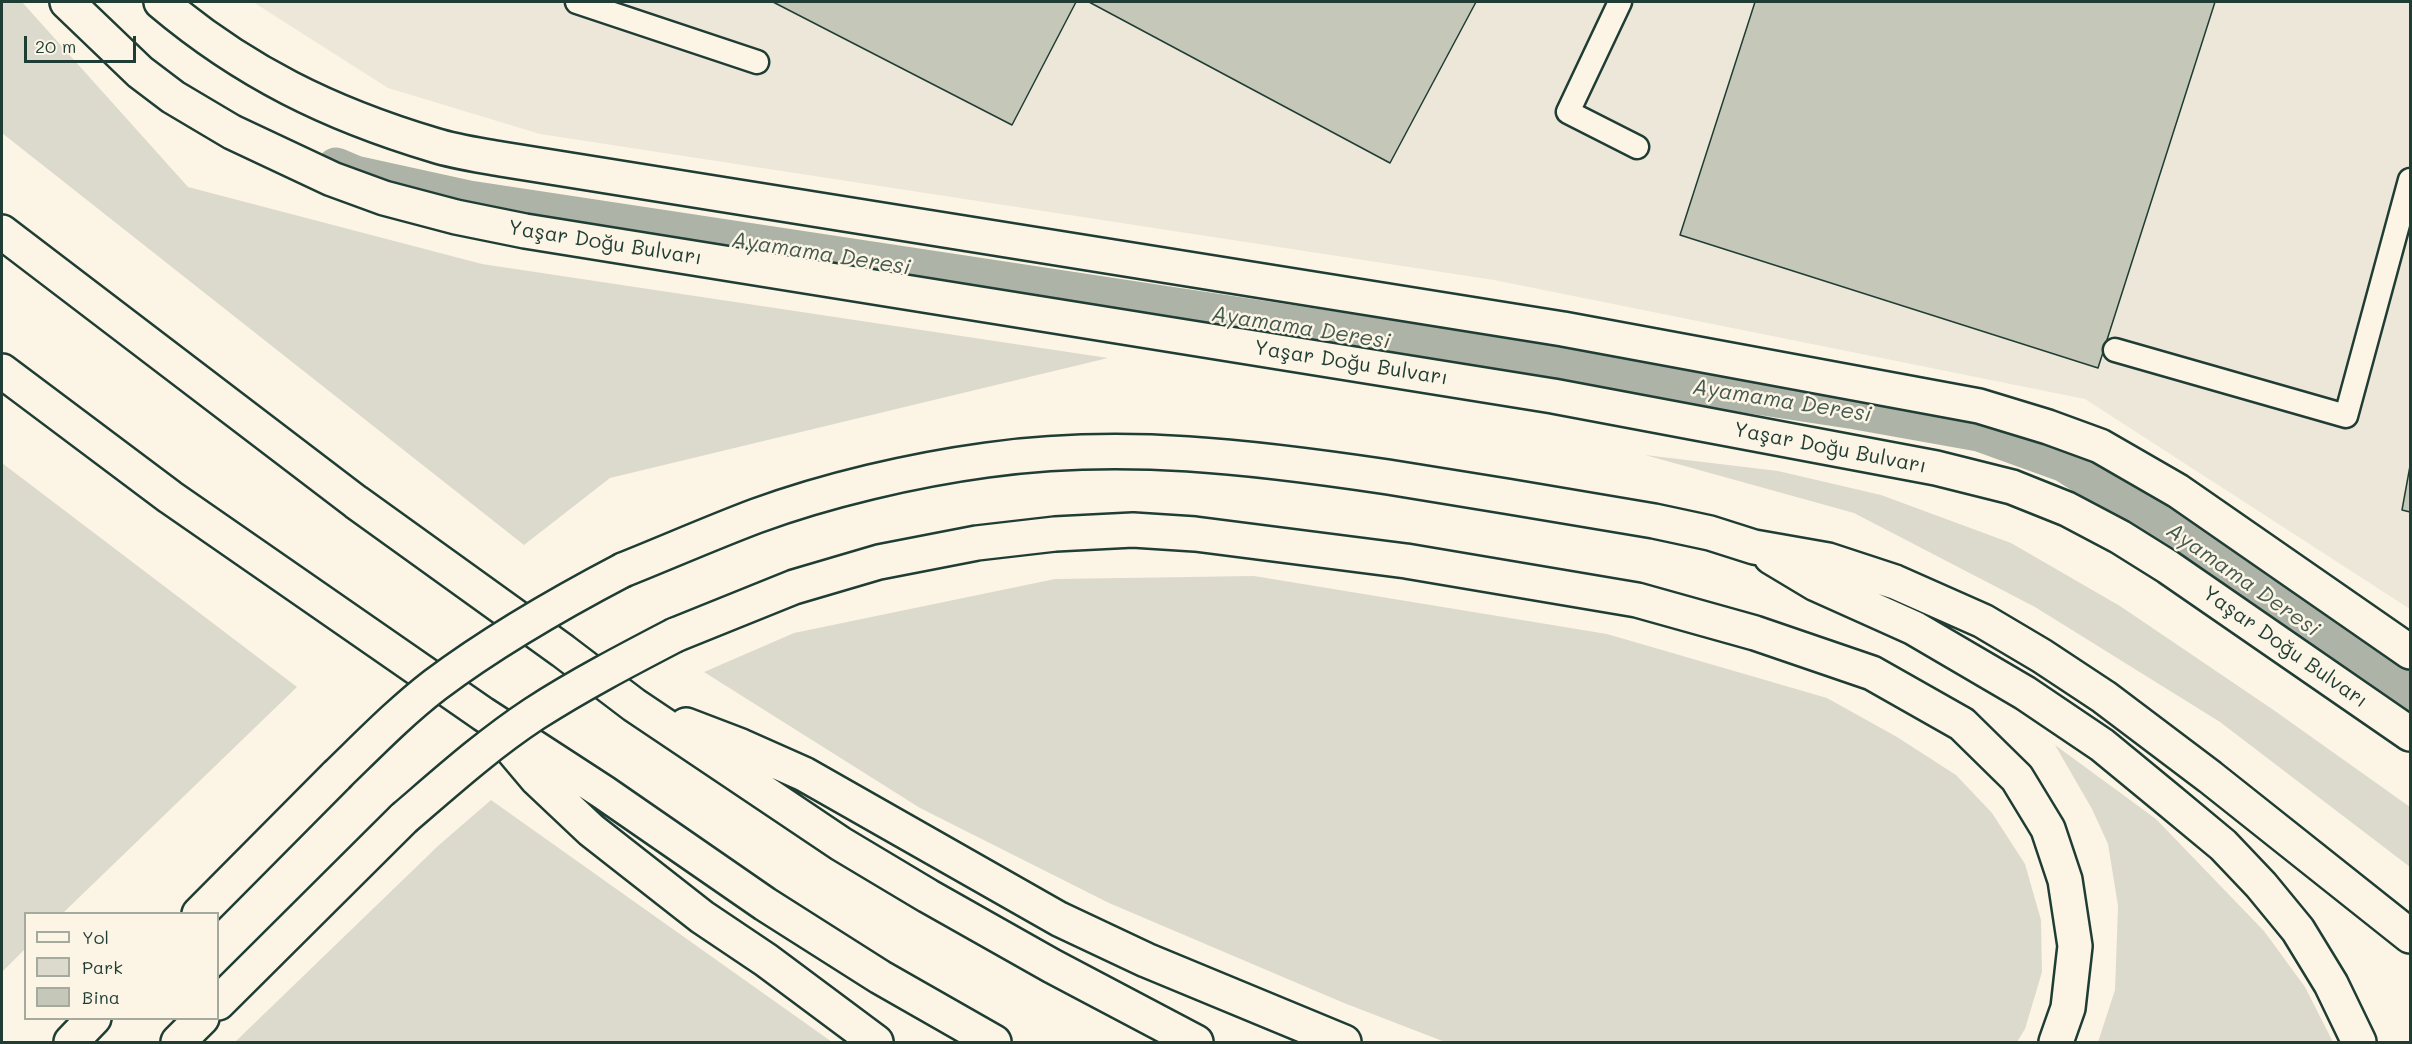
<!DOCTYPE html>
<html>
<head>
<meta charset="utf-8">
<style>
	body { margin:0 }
	#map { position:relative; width:2412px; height:1044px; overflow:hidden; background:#fcf5e5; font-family:Mali,sans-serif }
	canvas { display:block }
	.frame { position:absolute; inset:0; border:3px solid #1f3d34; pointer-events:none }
	.legend { position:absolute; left:24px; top:912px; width:195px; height:108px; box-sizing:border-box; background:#fcf5e5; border:2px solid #a4ab9e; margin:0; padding:8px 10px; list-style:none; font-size:18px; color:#1f3d34 }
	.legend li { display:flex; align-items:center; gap:12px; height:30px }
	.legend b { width:30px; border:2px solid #a4ab9e }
	.scale { position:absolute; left:24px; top:36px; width:112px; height:27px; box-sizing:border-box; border:3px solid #1f3d34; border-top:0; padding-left:8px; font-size:18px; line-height:21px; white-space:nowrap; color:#1f3d34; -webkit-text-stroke:4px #fcf5e5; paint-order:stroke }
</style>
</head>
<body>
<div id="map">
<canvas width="2412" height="1044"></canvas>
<div class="frame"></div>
<ul class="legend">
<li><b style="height:8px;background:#fcf5e5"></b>Yol</li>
<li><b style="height:16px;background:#dcdacc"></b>Park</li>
<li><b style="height:16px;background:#c5c7b9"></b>Bina</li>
</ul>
<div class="scale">20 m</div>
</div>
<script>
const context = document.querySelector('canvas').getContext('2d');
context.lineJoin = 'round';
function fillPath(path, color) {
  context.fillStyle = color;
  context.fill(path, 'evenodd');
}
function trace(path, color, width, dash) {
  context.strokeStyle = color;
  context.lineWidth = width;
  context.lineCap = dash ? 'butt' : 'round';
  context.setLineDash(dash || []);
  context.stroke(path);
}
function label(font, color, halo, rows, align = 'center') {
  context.font = font + ' Mali,sans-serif';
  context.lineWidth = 5;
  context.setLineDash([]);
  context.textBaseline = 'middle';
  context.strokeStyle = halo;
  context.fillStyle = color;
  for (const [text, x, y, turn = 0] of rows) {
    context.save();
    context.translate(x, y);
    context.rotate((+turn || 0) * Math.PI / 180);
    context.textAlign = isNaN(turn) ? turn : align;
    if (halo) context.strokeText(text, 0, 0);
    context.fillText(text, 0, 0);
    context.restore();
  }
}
const built = new Path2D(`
	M 253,2 L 2410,2 L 2410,609 L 2085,399 L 1494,280 L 540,134 L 388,88 Z`);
const green = new Path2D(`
	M 2,2 L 22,2 L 188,187 L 482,264 L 1108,358 L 610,478 L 524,545 L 2,133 Z
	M 1645,455 L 1778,471 L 1881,495 L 2011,543 L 2120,606 L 2275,711 L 2410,807 L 2410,867 L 2220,722 L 2035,607 L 1854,513 Z
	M 2,463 L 297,687 L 63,913 L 26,914 L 25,949 L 2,972 Z
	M 1254,576 L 1607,634 L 1827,698 L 1897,737 L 1956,775 L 1992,813 L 2025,864 L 2041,920 L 2042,972 L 2025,1029 L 2017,1042 L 1445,1042 L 1344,1003 L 1109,903 L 920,808 L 704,672 L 794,633 L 1055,579 Z
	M 2055,745 L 2156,819 L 2264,931 L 2305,987 L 2333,1042 L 2098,1042 L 2115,990 L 2118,906 L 2108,844 L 2092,809 Z
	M 491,800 L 832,1042 L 235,1042 L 439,845 Z`);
const canal = new Path2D(`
	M 336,167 L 355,175 L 469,200 L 1856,410 L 1979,432 L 2065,463 L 2171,530 L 2410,695`);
const building = new Path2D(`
	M 773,2 L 1076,2 L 1012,125 Z
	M 1089,2 L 1476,2 L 1390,163 Z
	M 1755,2 L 2215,2 L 2098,368 L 1680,235 Z
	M 2410,466 L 2410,512 L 2402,510 Z`);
const service = new Path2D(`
	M 577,2 L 757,62
	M 1620,2 L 1568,112 L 1637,147
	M 2115,350 L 2346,416 L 2410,180`);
const primary = new Path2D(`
	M 67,2 L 140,72 L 173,97 L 232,132 L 332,179 L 384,198 L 456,217 L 525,231 L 1553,396 L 1936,468 L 2012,487 L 2067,509 L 2120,537 L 2168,567 L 2410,734
	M 161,2 C 244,72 330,114 434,145 C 456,152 479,155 501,159 L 1563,329 L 1979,406 L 2048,427 L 2100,446 L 2178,491 L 2410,652`);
const motorway = new Path2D(`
	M 2,232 L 356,502 L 563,651 L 634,705 L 841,844 L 928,896 L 1052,966 L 1196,1042
	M 2,371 L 170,497 L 483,714 L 603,792 L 765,904 L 880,977 L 994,1042
	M 1771,557 L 1816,584 L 1914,628 L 2025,693 L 2102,745 L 2170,801 L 2223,845 L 2261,885 L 2298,930 L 2331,984 L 2359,1042
	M 623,570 C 668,552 711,533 756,516 C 827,490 913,470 987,460 C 1123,441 1253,457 1388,477 C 1477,491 1565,506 1654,521 L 1710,533 L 1754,547 L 1828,560 L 1895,582 L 1983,621 L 2042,656 L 2104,697 L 2210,777 L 2410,936
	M 675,635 L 794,587 L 879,562 L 977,543 L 1055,534 L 1133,530 L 1195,534 L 1406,561 L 1637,600 L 1755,633 L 1872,673 L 1962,724 L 2017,778 L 2048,829 L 2065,880 L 2075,946 L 2068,1008 L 2056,1042
	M 686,725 L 741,746 L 804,774 L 1059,919 L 1146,960 L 1344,1042
	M 505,741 L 537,779 L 591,830 L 702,917 L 766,960 L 876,1042
	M 199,914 L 337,775
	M 218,1003 L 404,818
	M 71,1042 L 94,1018
	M 178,1042 L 202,1018`);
const motorwayBridge = new Path2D(`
	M 337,775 C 369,744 400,712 435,685 C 495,640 558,604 623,570
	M 404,818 C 446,782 487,745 534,714 C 579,685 627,660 675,635`);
const streetNames = [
	["Yaşar Doğu Bulvarı",605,243,9],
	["Yaşar Doğu Bulvarı",1351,363,9],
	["Yaşar Doğu Bulvarı",1830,448,11],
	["Yaşar Doğu Bulvarı",2285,647,35]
];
const waterNames = [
	["Ayamama Deresi",821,254,9],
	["Ayamama Deresi",1301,328,9],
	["Ayamama Deresi",1782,401,9],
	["Ayamama Deresi",2243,580,35]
];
fillPath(built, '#ece7d8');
fillPath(green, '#dcdacc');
trace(canal, '#aeb3a7', 39);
fillPath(building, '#c5c7b9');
trace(building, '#1f3d34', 1.5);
trace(service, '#1f3d34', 27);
trace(primary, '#1f3d34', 38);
trace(motorway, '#1f3d34', 38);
trace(service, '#fcf5e5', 22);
trace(primary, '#fcf5e5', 33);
trace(motorway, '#fcf5e5', 33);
trace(motorwayBridge, '#1f3d34', 38, []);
trace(motorwayBridge, '#fcf5e5', 33);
label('21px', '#1f3d34', '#fcf5e5', streetNames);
label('italic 22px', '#435a51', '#fcf5e5', waterNames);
</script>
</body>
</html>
